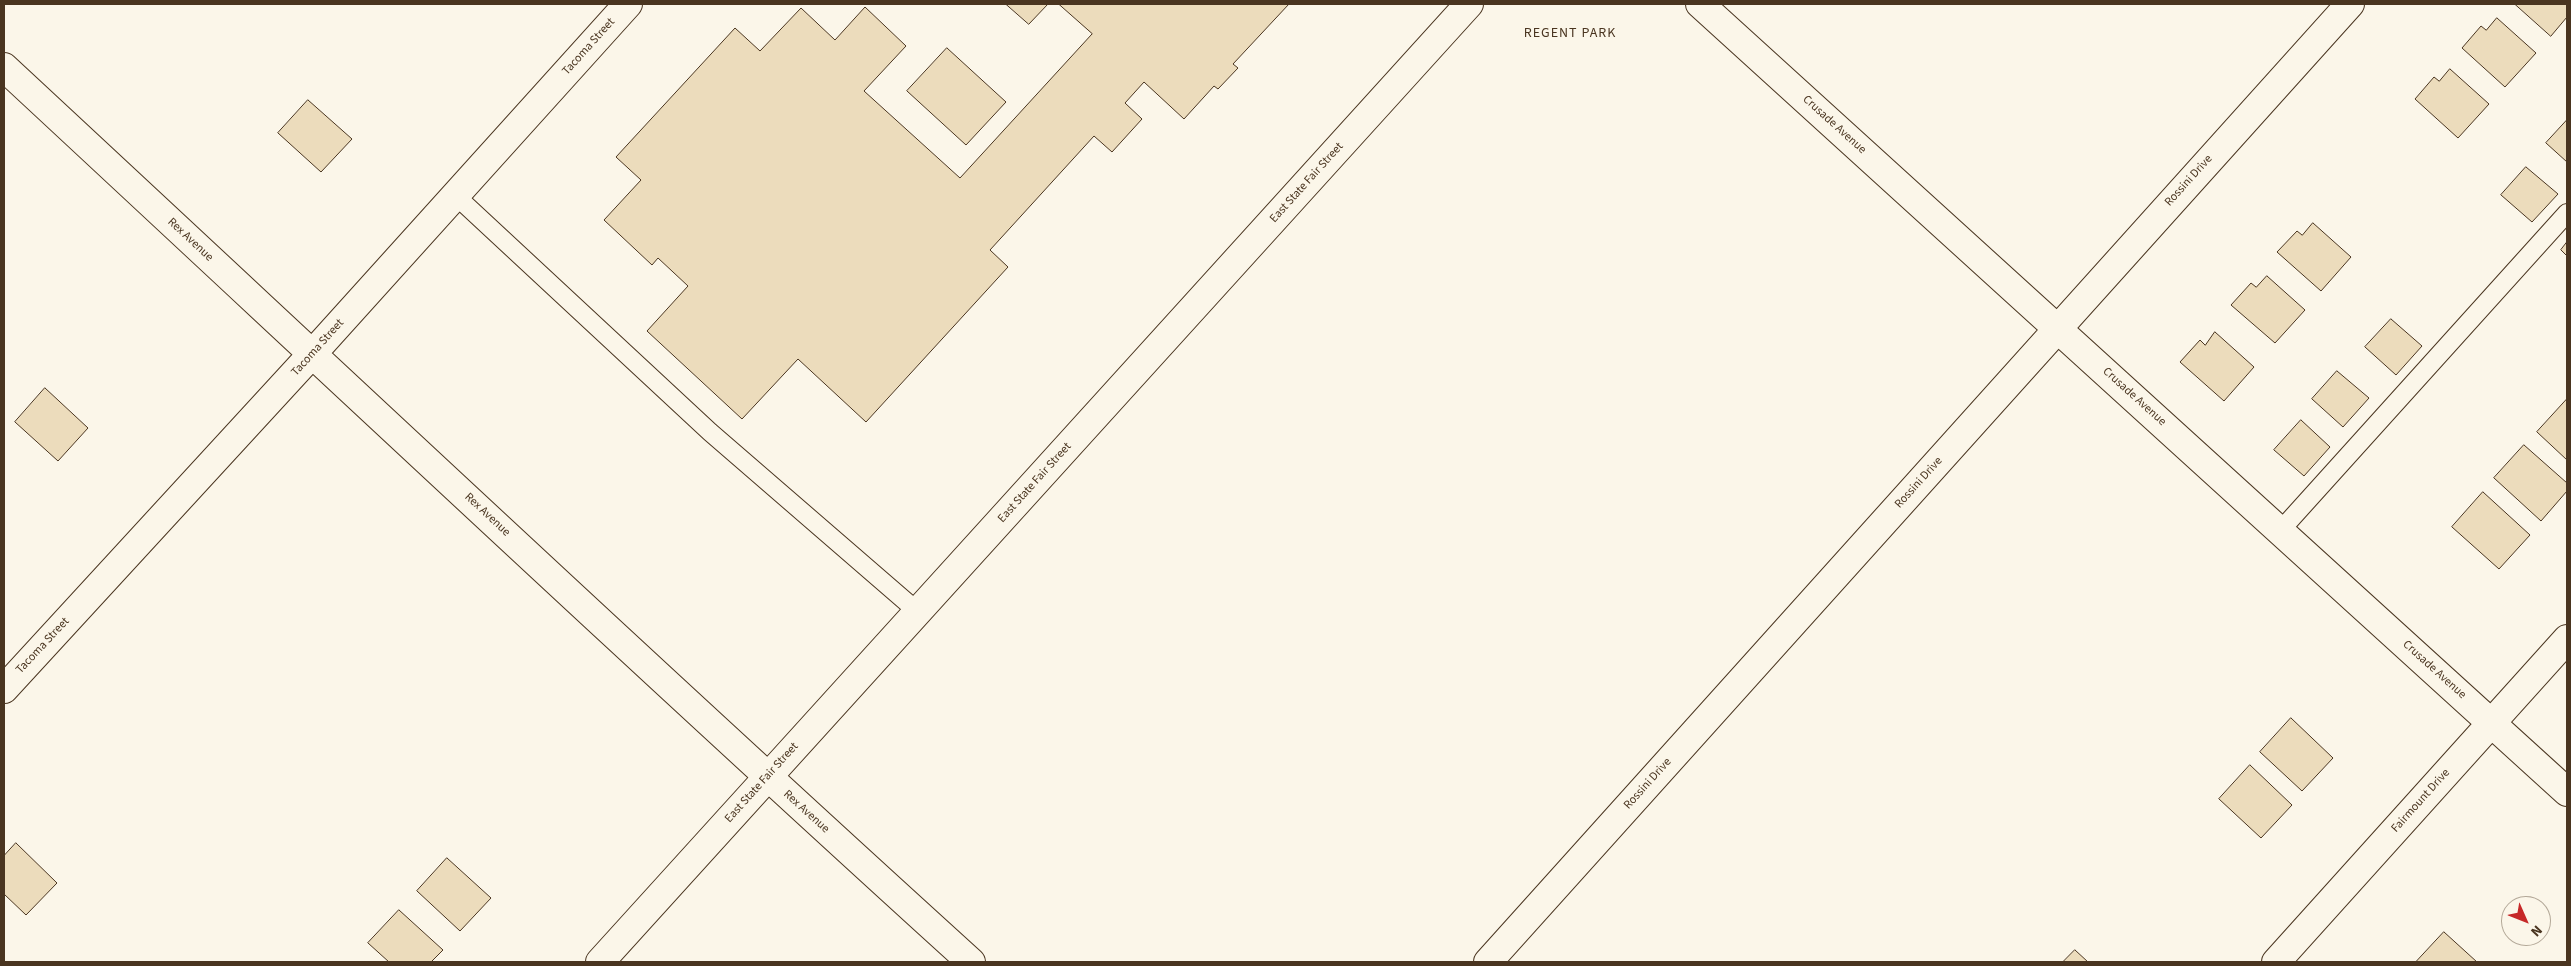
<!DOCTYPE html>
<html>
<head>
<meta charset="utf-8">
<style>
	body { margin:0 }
	#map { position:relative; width:2571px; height:966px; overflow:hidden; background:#fbf6e9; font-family:"Source Sans 3",sans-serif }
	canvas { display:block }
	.frame { position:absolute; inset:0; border:5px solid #4a3520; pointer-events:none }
	.north { position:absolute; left:2501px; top:896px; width:50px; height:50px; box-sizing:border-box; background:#fbf6e9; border:1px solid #b4a999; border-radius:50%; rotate:134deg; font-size:14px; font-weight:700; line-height:20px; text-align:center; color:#4a3520 }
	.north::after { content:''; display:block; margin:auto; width:18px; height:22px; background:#c62828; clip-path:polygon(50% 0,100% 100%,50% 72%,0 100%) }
</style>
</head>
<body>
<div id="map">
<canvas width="2571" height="966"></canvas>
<div class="frame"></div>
<div class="north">N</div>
</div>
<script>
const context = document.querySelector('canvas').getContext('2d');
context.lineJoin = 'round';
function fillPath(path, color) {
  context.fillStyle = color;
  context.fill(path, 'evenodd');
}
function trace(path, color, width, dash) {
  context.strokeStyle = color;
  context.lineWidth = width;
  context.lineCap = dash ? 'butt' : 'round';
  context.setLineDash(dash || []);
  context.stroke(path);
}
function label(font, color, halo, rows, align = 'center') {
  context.font = font + ' "Source Sans 3",sans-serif';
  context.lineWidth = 4;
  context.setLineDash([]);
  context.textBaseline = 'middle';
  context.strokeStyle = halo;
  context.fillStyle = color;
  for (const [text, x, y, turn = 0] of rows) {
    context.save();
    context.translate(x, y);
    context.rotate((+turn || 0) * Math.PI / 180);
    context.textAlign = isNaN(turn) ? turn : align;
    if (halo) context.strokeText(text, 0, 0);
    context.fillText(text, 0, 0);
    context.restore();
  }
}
const building = new Path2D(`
	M 1006,4 L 1048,4 L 1029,24 Z
	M 1059,4 L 1289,4 L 1233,64 L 1238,68 L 1218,89 L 1214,86 L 1184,119 L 1144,82 L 1125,103 L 1142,119 L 1112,152 L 1094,136 L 990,250 L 1008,267 L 866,422 L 798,359 L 742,419 L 647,331 L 688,286 L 658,258 L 652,265 L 604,220 L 641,180 L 616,157 L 735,28 L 760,51 L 801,8 L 835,40 L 865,7 L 906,46 L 864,91 L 960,178 L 1092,34 Z
	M 2515,4 L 2567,4 L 2567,17 L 2551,36 Z
	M 2497,18 L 2536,53 L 2505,87 L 2462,48 L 2481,26 L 2486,30 Z
	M 947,48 L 1006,102 L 966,145 L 907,91 Z
	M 2450,69 L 2489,104 L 2458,138 L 2415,99 L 2434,77 L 2439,81 Z
	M 308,100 L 352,139 L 321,172 L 278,133 Z
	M 2567,120 L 2567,162 L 2546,143 Z
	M 2526,167 L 2558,194 L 2532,222 L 2501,195 Z
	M 2313,223 L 2351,257 L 2321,291 L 2277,252 L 2297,231 L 2302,235 Z
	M 2567,242 L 2567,256 L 2561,250 Z
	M 2267,276 L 2305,310 L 2275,343 L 2231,305 L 2251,283 L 2256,287 Z
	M 2391,319 L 2422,346 L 2396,375 L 2365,347 Z
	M 2215,332 L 2254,367 L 2224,401 L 2180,362 L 2200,340 L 2205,345 Z
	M 2337,371 L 2369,398 L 2343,427 L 2312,399 Z
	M 45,388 L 88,428 L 58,461 L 15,422 Z
	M 2567,399 L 2567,460 L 2537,432 Z
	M 2301,420 L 2330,447 L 2304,476 L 2274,450 Z
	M 2524,445 L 2567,483 L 2567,491 L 2541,521 L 2494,478 Z
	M 2483,492 L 2530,535 L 2499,569 L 2452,527 Z
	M 2291,718 L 2333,758 L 2302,791 L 2260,752 Z
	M 2250,765 L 2292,805 L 2261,838 L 2219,799 Z
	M 16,843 L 57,883 L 26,915 L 4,894 L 4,856 Z
	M 447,858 L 491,898 L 460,931 L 417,891 Z
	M 399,910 L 443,950 L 431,962 L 389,962 L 368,943 Z
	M 2444,932 L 2477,962 L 2416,962 Z
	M 2075,950 L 2088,962 L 2063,962 Z`);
const lane = new Path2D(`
	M 455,195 L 710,432 L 918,612
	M 2280,531 L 2567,213`);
const street = new Path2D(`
	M 1700,4 L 2567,792
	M 4,67 C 326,366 646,667 971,962
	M 4,689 L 313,353 L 628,4
	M 1488,962 L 2350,4
	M 2276,962 L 2567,639`);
const secondary = new Path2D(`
	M 600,962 L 1469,4`);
const streetNames = [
	["Tacoma Street",589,47,-48],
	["Crusade Avenue",1834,125,42],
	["Rossini Drive",2189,181,-48],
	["East State Fair Street",1307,183,-48],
	["Rex Avenue",190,240,43],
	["Tacoma Street",318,348,-48],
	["Crusade Avenue",2134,397,42],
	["East State Fair Street",1035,483,-48],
	["Rossini Drive",1919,483,-48],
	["Rex Avenue",487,515,43],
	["Tacoma Street",43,646,-47],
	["Crusade Avenue",2434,670,42],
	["East State Fair Street",762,783,-48],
	["Rossini Drive",1648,784,-48],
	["Fairmount Drive",2421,801,-48],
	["Rex Avenue",806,812,42]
];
const neighbourhoodNames = [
	["REGENT PARK",1570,34]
];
fillPath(building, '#ecdcbc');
trace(building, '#4a3520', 1);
trace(lane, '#4a3520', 20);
trace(street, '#4a3520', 30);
trace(secondary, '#4a3520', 30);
trace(lane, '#fbf6e9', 18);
trace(street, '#fbf6e9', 28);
trace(secondary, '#fbf6e9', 28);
label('12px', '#4a3520', '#fbf6e9', streetNames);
context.letterSpacing = '1px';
label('14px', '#4a3520', '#fbf6e9', neighbourhoodNames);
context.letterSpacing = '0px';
</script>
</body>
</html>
